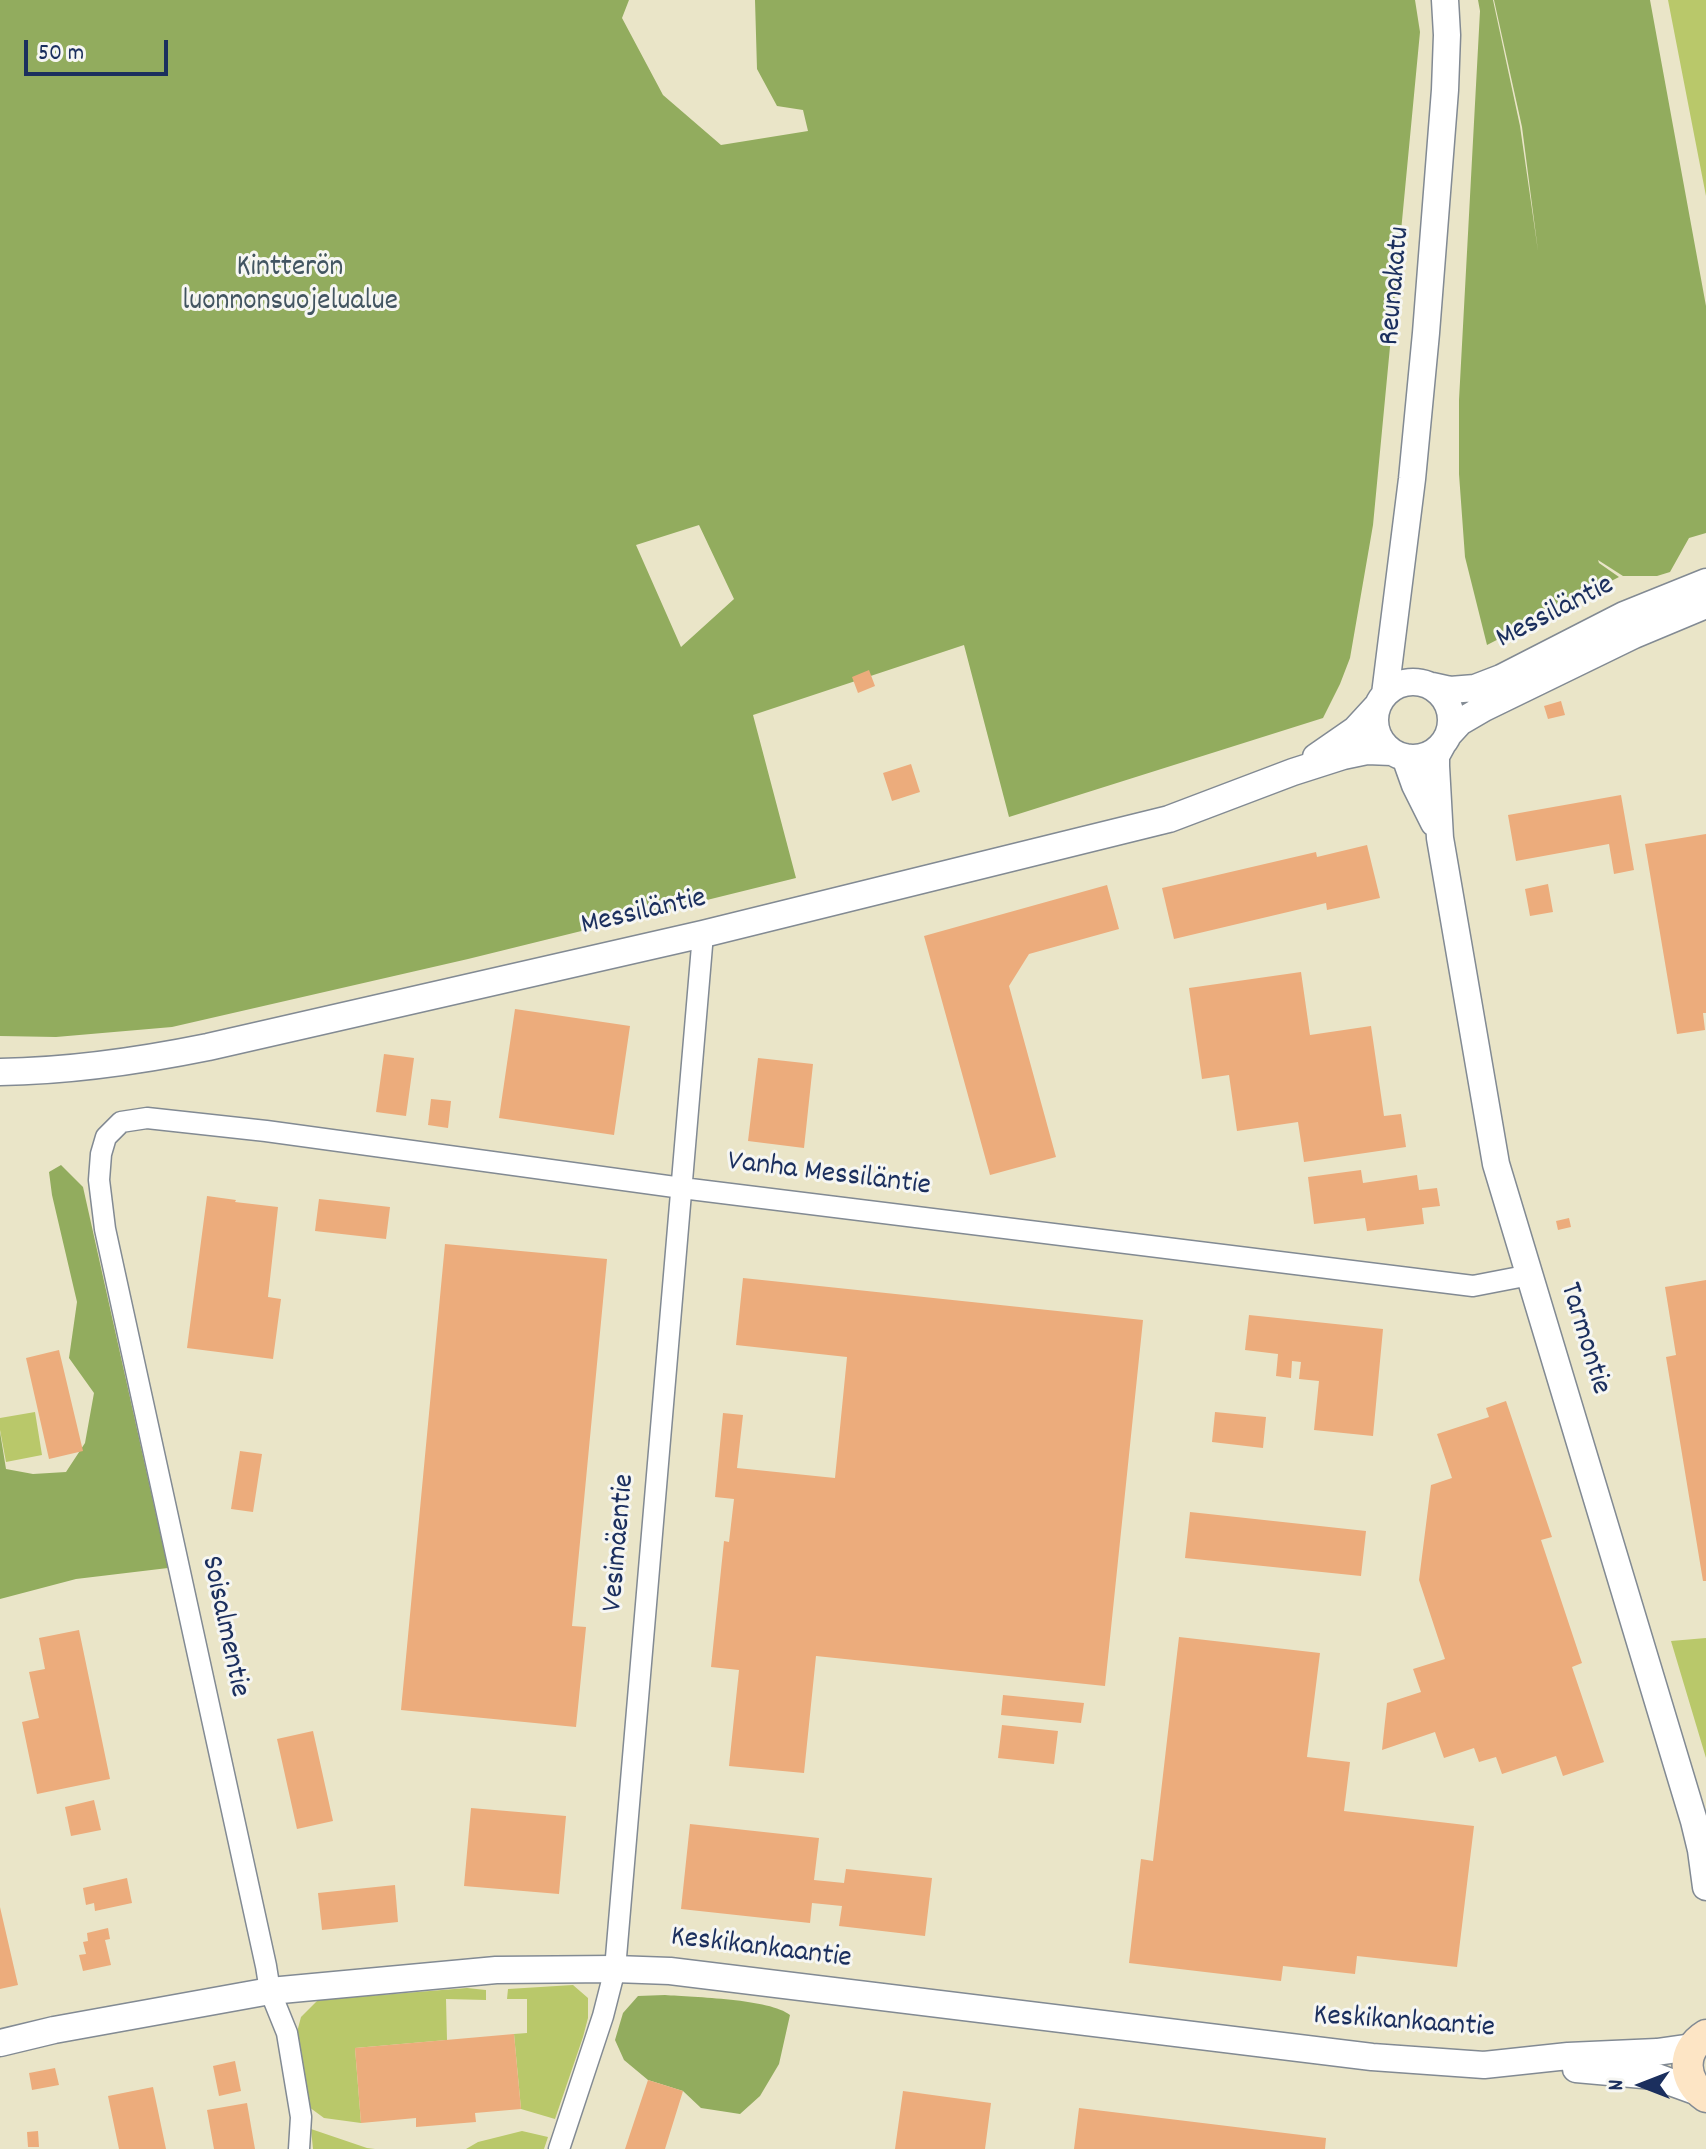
<!DOCTYPE html>
<html>
<head>
<meta charset="utf-8">
<style>
	body { margin:0 }
	#map { position:relative; width:1706px; height:2149px; overflow:hidden; background:#eae5c8; font-family:Dekko,sans-serif }
	canvas { display:block }
	.north { position:absolute; left:1602px; top:2045px; width:80px; height:80px; -webkit-text-stroke:6px #f6f6f2; paint-order:stroke; rotate:270deg; font-size:22px; font-weight:700; line-height:32px; text-align:center; color:#1b2f5e }
	.north::after { content:''; display:block; margin:auto; width:28px; height:36px; background:#1b2f5e; clip-path:polygon(50% 0,100% 100%,50% 72%,0 100%) }
	.scale { position:absolute; left:24px; top:40px; width:144px; height:36px; box-sizing:border-box; border:4px solid #1b2f5e; border-top:0; padding-left:10px; font-size:24px; line-height:28px; white-space:nowrap; color:#1b2f5e; -webkit-text-stroke:6px #f6f6f2; paint-order:stroke }
</style>
</head>
<body>
<div id="map">
<canvas width="1706" height="2149"></canvas>
<div class="north">N</div>
<div class="scale">50 m</div>
</div>
<script>
const context = document.querySelector('canvas').getContext('2d');
context.lineJoin = 'round';
function fillPath(path, color) {
  context.fillStyle = color;
  context.fill(path, 'evenodd');
}
function trace(path, color, width, dash) {
  context.strokeStyle = color;
  context.lineWidth = width;
  context.lineCap = dash ? 'butt' : 'round';
  context.setLineDash(dash || []);
  context.stroke(path);
}
function label(font, color, halo, rows, align = 'center') {
  context.font = font + ' Dekko,sans-serif';
  context.lineWidth = 6;
  context.setLineDash([]);
  context.textBaseline = 'middle';
  context.strokeStyle = halo;
  context.fillStyle = color;
  for (const [text, x, y, turn = 0] of rows) {
    context.save();
    context.translate(x, y);
    context.rotate((+turn || 0) * Math.PI / 180);
    context.textAlign = isNaN(turn) ? turn : align;
    if (halo) context.strokeText(text, 0, 0);
    context.fillText(text, 0, 0);
    context.restore();
  }
}
const green = new Path2D(`
	M 1668,0 L 1706,0 L 1706,196 Z
	M 35,1412 L 42,1455 L 6,1462 L 0,1430 L 0,1418 Z
	M 1706,1638 L 1706,1758 L 1671,1641 Z
	M 573,1985 L 588,1998 L 588,2018 L 583,2037 L 555,2119 L 521,2109 L 514,2034 L 527,2033 L 527,1999 L 507,1999 L 508,1989 Z
	M 467,1988 L 486,1990 L 486,2000 L 446,1999 L 447,2040 L 355,2048 L 361,2123 L 324,2118 L 309,2107 L 296,2036 L 301,2017 L 318,2000 Z
	M 311,2129 L 367,2148 L 375,2149 L 313,2149 Z
	M 522,2131 L 548,2137 L 544,2149 L 466,2149 L 478,2142 Z`);
const forest = new Path2D(`
	M 0,0 L 629,0 L 622,18 L 663,95 L 721,145 L 808,131 L 803,110 L 777,106 L 757,69 L 755,0 L 1415,0 L 1420,32 L 1373,525 L 1350,658 L 1340,684 L 1323,718 L 1009,817 L 964,645 L 753,715 L 796,878 L 468,959 L 172,1027 L 56,1037 L 0,1036 ZM 699,525 L 734,599 L 681,647 L 636,545 Z
	M 1478,0 L 1493,0 L 1520,126 L 1538,251 L 1522,127 L 1494,0 L 1650,0 L 1706,306 L 1706,533 L 1689,538 L 1670,572 L 1657,576 L 1623,576 L 1598,560 L 1599,563 L 1619,577 L 1487,645 L 1465,557 L 1459,474 L 1459,400 L 1480,11 Z
	M 61,1165 L 83,1187 L 168,1568 L 76,1579 L 0,1599 L 0,1432 L 6,1469 L 33,1474 L 66,1472 L 85,1443 L 94,1393 L 69,1358 L 77,1302 L 52,1195 L 49,1172 Z
	M 665,1995 C 693,1997 771,1999 790,2015 L 779,2064 L 760,2096 L 740,2114 L 701,2108 L 683,2091 L 648,2080 L 624,2060 L 615,2040 L 623,2013 L 638,1996 Z`);
const building = new Path2D(`
	M 869,670 L 875,686 L 858,693 L 852,677 Z
	M 1561,701 L 1565,715 L 1548,719 L 1544,706 Z
	M 911,764 L 920,792 L 892,801 L 883,773 Z
	M 1621,795 L 1634,870 L 1614,874 L 1609,844 L 1516,861 L 1508,815 Z
	M 1706,834 L 1706,1013 L 1703,1013 L 1705,1030 L 1677,1034 L 1645,844 Z
	M 1367,845 L 1380,898 L 1327,910 L 1326,903 L 1174,939 L 1162,888 L 1316,852 L 1317,857 Z
	M 1548,884 L 1553,912 L 1530,916 L 1525,889 Z
	M 1107,885 L 1119,929 L 1029,954 L 1009,986 L 1056,1157 L 990,1175 L 924,936 Z
	M 1301,972 L 1310,1035 L 1371,1026 L 1384,1116 L 1401,1114 L 1406,1147 L 1304,1162 L 1298,1122 L 1237,1131 L 1229,1075 L 1202,1079 L 1189,988 Z
	M 515,1009 L 630,1026 L 614,1135 L 499,1118 Z
	M 384,1054 L 414,1058 L 406,1116 L 376,1112 Z
	M 758,1058 L 813,1064 L 804,1148 L 748,1141 Z
	M 431,1099 L 451,1101 L 448,1128 L 428,1125 Z
	M 1361,1170 L 1363,1183 L 1417,1175 L 1419,1190 L 1437,1188 L 1440,1206 L 1422,1208 L 1424,1224 L 1367,1231 L 1365,1218 L 1314,1224 L 1308,1177 Z
	M 207,1196 L 236,1200 L 235,1202 L 278,1207 L 268,1297 L 281,1299 L 273,1359 L 187,1348 Z
	M 319,1199 L 390,1207 L 386,1239 L 315,1231 Z
	M 1569,1218 L 1571,1227 L 1558,1230 L 1556,1221 Z
	M 445,1244 L 607,1259 L 572,1626 L 586,1627 L 576,1727 L 401,1710 Z
	M 743,1278 L 1143,1320 L 1105,1686 L 816,1656 L 804,1773 L 729,1766 L 739,1670 L 711,1667 L 724,1541 L 729,1542 L 734,1499 L 715,1497 L 723,1413 L 743,1415 L 737,1468 L 835,1478 L 847,1357 L 736,1345 Z
	M 1706,1280 L 1706,1581 L 1703,1581 L 1666,1357 L 1676,1355 L 1665,1287 Z
	M 1249,1315 L 1383,1329 L 1373,1436 L 1314,1430 L 1319,1381 L 1299,1379 L 1301,1362 L 1292,1361 L 1291,1378 L 1276,1376 L 1278,1354 L 1245,1350 Z
	M 59,1350 L 83,1451 L 49,1459 L 26,1358 Z
	M 1506,1401 L 1552,1537 L 1541,1540 L 1582,1663 L 1572,1667 L 1604,1762 L 1563,1776 L 1556,1756 L 1502,1774 L 1496,1757 L 1479,1762 L 1474,1748 L 1444,1758 L 1435,1732 L 1382,1750 L 1387,1703 L 1421,1692 L 1413,1669 L 1445,1659 L 1419,1580 L 1431,1485 L 1452,1478 L 1437,1434 L 1489,1417 L 1486,1408 Z
	M 1215,1412 L 1266,1417 L 1263,1448 L 1212,1442 Z
	M 240,1451 L 262,1454 L 253,1512 L 231,1509 Z
	M 1190,1512 L 1366,1531 L 1361,1576 L 1185,1558 Z
	M 79,1630 L 110,1779 L 37,1794 L 22,1722 L 39,1718 L 29,1672 L 45,1669 L 39,1638 Z
	M 1179,1637 L 1320,1653 L 1307,1757 L 1350,1762 L 1344,1811 L 1474,1826 L 1457,1967 L 1357,1956 L 1355,1974 L 1283,1966 L 1281,1981 L 1129,1963 L 1141,1859 L 1153,1861 Z
	M 1003,1695 L 1084,1703 L 1081,1723 L 1001,1715 Z
	M 1002,1725 L 1058,1731 L 1054,1764 L 998,1758 Z
	M 313,1731 L 333,1821 L 297,1829 L 277,1739 Z
	M 94,1800 L 101,1830 L 71,1836 L 65,1807 Z
	M 471,1808 L 566,1816 L 559,1894 L 464,1886 Z
	M 690,1824 L 819,1838 L 814,1880 L 844,1883 L 846,1869 L 932,1878 L 925,1936 L 839,1926 L 842,1906 L 812,1903 L 810,1923 L 681,1909 Z
	M 127,1878 L 132,1903 L 95,1911 L 94,1903 L 86,1905 L 83,1888 Z
	M 395,1885 L 398,1922 L 322,1930 L 318,1893 Z
	M 0,1907 L 18,1985 L 0,1989 Z
	M 108,1928 L 110,1939 L 105,1940 L 111,1965 L 83,1971 L 79,1955 L 86,1954 L 83,1942 L 88,1941 L 87,1933 Z
	M 514,2034 L 521,2109 L 475,2113 L 476,2122 L 416,2127 L 416,2118 L 361,2123 L 355,2048 Z
	M 235,2061 L 241,2091 L 219,2096 L 213,2066 Z
	M 55,2068 L 59,2085 L 32,2090 L 29,2073 Z
	M 648,2080 L 683,2091 L 665,2149 L 625,2149 Z
	M 153,2087 L 166,2149 L 119,2149 L 108,2096 Z
	M 903,2091 L 991,2103 L 985,2149 L 895,2149 Z
	M 247,2103 L 255,2149 L 214,2149 L 207,2110 Z
	M 1079,2108 L 1326,2138 L 1325,2149 L 1074,2149 Z
	M 38,2131 L 39,2147 L 28,2147 L 27,2132 Z`);
const minor = new Path2D(`
	M 299,2149 L 301,2117 L 287,2033 L 270,1991 L 266,1966 L 105,1229 L 99,1180 L 101,1154 L 106,1137 L 121,1122 L 147,1118 L 266,1131 L 682,1188 L 1473,1286 L 1530,1275
	M 559,2149 L 603,2016 L 615,1969 L 703,934`);
const tertiary = new Path2D(`
	M1375 720a38 38 0 1 1 76 0a38 38 0 1 1-76 0Z
	M 1432,686 L 1450,690 L 1475,688 L 1501,678 L 1624,615 L 1706,582
	M 1385,694 L 1412,479 L 1426,333 L 1445,90 L 1447,35 L 1445,0
	M 1449,734 L 1460,722 L 1484,708 L 1634,635 L 1706,605
	M 1442,745 L 1436,756 L 1436,766 L 1440,838 L 1496,1164 L 1694,1821 L 1701,1850 L 1706,1887
	M 1316,757 L 1355,730 L 1378,705
	M 1405,757 L 1415,785 L 1434,823
	M 0,1072 C 71,1071 139,1061 208,1047 L 703,934 L 1169,819 L 1293,772 L 1343,756 L 1367,751 L 1392,752
	M 0,2043 L 54,2030 L 270,1991 L 496,1970 L 615,1969 L 670,1971 L 1372,2057 L 1484,2065 L 1568,2056 L 1657,2052 L 1692,2047
	M 1576,2069 L 1654,2076 L 1698,2092`);
const secondary = new Path2D(`
	M 1706,2035 C 1680,2051 1683,2081 1706,2097`);
const parkNames = [
	["Kintterön",290,270],
	["luonnonsuojelualue",290,304]
];
const streetNames = [
	["Reunakatu",1397,286,-85],
	["Messiläntie",1556,614,-27],
	["Messiläntie",644,914,-13],
	["Vanha Messiläntie",829,1176,7],
	["Tarmontie",1583,1339,73],
	["Vesimäentie",621,1543,-85],
	["Soisalmentie",223,1627,78],
	["Keskikankaantie",761,1950,7],
	["Keskikankaantie",1404,2024,4]
];
fillPath(green, '#b9c86a');
fillPath(forest, '#92ac5e');
fillPath(building, '#ecac7c');
trace(minor, '#828a93', 23);
trace(tertiary, '#828a93', 29);
trace(secondary, '#828a93', 33);
trace(minor, '#fff', 20);
trace(tertiary, '#fff', 26);
trace(secondary, '#fde5c5', 30);
label('30px', '#425561', '#f6f6f2', parkNames);
label('30px', '#1b2f5e', '#f6f6f2', streetNames);
</script>
</body>
</html>
